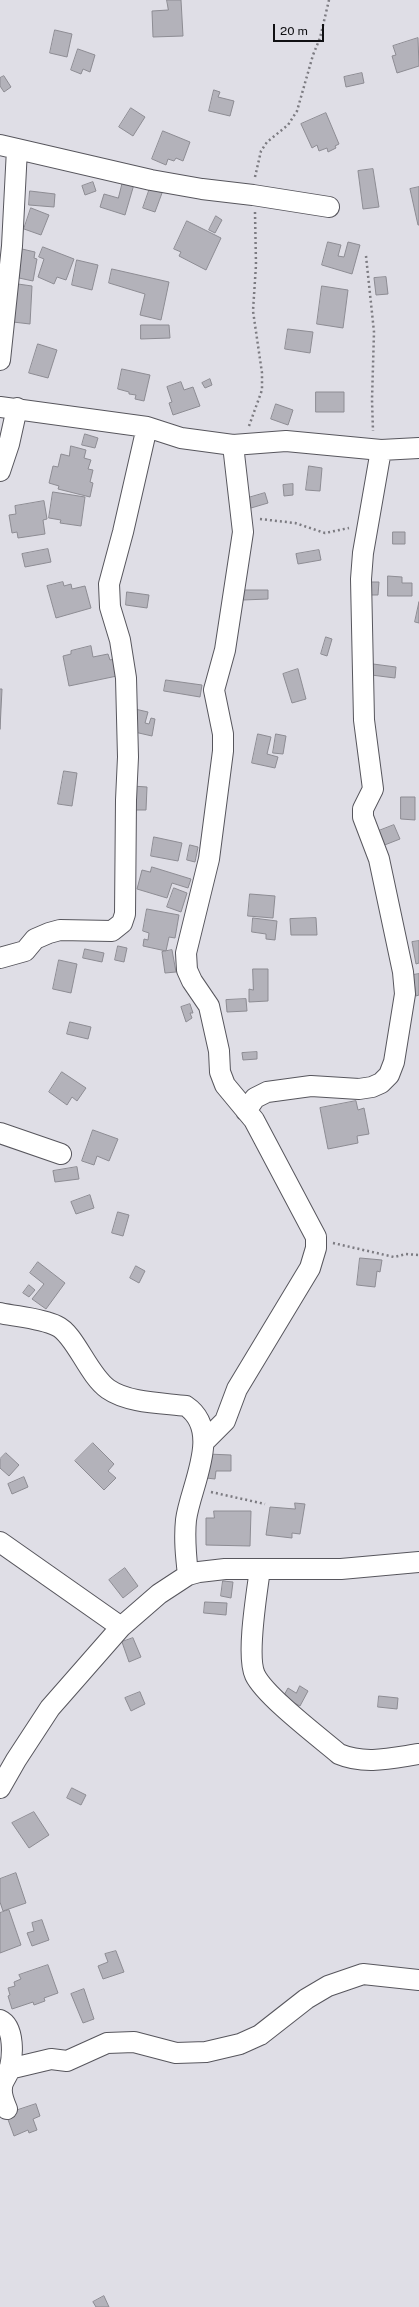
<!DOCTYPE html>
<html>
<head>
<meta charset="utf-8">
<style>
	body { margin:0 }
	#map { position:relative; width:419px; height:2307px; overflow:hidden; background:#dfdee6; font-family:"Public Sans",sans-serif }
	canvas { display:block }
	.scale { position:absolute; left:273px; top:24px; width:51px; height:18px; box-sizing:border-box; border:2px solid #101013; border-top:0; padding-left:5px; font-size:12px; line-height:14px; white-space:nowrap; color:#101013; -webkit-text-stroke:3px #dfdee6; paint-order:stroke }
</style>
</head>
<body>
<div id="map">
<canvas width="419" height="2307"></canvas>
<div class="scale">20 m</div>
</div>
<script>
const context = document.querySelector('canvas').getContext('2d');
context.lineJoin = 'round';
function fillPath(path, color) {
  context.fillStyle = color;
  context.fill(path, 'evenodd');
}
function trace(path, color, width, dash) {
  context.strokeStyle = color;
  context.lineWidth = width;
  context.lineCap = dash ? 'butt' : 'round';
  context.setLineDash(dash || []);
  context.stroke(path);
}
const building = new Path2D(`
	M 167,0 L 181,0 L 183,36 L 153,37 L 152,11 L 168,10 Z
	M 55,30 L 72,34 L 67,57 L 50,53 Z
	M 418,38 L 419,66 L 397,73 L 392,56 L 396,55 L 393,46 Z
	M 78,49 L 95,55 L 90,72 L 83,69 L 81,74 L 71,70 Z
	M 362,73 L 364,83 L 346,87 L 344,77 Z
	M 4,76 L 11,87 L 4,92 L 0,86 L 0,78 Z
	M 214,90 L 220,92 L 218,97 L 234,101 L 230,116 L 209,111 Z
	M 131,108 L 145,117 L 133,136 L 119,127 Z
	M 326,113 L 339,144 L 335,146 L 336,148 L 328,152 L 327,148 L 319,151 L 317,145 L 312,148 L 301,124 Z
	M 163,131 L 190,142 L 183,161 L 176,158 L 174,161 L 168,159 L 166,165 L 152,159 Z
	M 373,169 L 379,207 L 363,209 L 358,171 Z
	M 124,177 L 135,181 L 125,215 L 100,207 L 104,194 L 118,198 Z
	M 93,182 L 96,191 L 85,195 L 82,186 Z
	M 419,187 L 419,225 L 418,225 L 410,189 Z
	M 150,188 L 162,193 L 155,212 L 143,208 Z
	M 30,191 L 55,194 L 54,207 L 29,205 Z
	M 31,208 L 49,215 L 41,235 L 24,229 Z
	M 216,216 L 222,220 L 215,233 L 209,230 Z
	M 187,221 L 221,238 L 206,270 L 179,256 L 181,252 L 174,249 Z
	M 328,242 L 341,245 L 338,256 L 344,257 L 348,242 L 360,245 L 352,274 L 322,265 Z
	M 43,247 L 74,259 L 66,280 L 57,277 L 54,284 L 38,277 L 44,259 L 39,257 Z
	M 22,249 L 35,252 L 34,258 L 37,259 L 33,281 L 19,278 L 20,269 L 18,269 Z
	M 77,260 L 98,265 L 92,290 L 72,285 Z
	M 112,269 L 169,282 L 161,320 L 140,315 L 145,294 L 109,283 Z
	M 386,277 L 388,294 L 376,295 L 374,278 Z
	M 18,284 L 32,286 L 30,324 L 13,322 Z
	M 322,286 L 348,290 L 343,328 L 317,324 Z
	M 141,325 L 169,325 L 170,338 L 141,339 Z
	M 288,329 L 313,332 L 310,353 L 285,349 Z
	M 38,344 L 57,350 L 48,378 L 29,373 Z
	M 122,369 L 150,375 L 144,401 L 135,399 L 136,395 L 129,394 L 129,392 L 118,389 Z
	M 210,379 L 212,385 L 205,388 L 202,383 Z
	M 181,382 L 184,390 L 193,387 L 200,406 L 173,415 L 169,403 L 172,402 L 167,387 Z
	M 316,392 L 344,392 L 344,412 L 316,412 Z
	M 276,404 L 293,410 L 288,425 L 271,419 Z
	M 85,434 L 98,438 L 95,448 L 82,445 Z
	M 71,446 L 86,450 L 84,458 L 91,460 L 88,469 L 93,470 L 90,482 L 93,483 L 90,497 L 58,489 L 59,486 L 49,483 L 53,466 L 58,467 L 61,454 L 69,456 Z
	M 309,466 L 322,468 L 320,491 L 306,490 Z
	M 293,484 L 293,495 L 284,496 L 283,485 Z
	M 53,492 L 85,497 L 81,526 L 60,523 L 61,520 L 49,518 Z
	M 265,493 L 268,503 L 251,508 L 248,498 Z
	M 44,501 L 47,519 L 43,520 L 45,534 L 18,538 L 17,532 L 12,533 L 9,515 L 16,514 L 15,506 Z
	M 393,532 L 405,532 L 405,544 L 393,544 Z
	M 48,549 L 51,562 L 25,567 L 22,554 Z
	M 319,550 L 321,560 L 298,564 L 296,554 Z
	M 388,576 L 402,577 L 402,583 L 412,583 L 412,596 L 388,596 Z
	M 63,582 L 64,586 L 71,584 L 72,589 L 85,586 L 91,608 L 56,618 L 47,586 Z
	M 371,582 L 379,582 L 378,595 L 371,595 Z
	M 243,590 L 268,590 L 268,599 L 243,600 Z
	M 127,592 L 149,595 L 147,608 L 126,605 Z
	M 419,602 L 419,623 L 415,622 Z
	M 326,637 L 332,639 L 327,656 L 321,654 Z
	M 91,646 L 93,657 L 108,654 L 110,660 L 114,659 L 117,676 L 69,686 L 63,656 L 71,654 L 71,651 Z
	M 373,664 L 396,667 L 395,678 L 371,675 Z
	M 298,669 L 306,699 L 292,703 L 283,674 Z
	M 166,680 L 202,685 L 200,697 L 164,691 Z
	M 0,689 L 2,689 L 0,729 Z
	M 135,709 L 148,712 L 145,723 L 149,724 L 151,718 L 155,719 L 152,736 L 130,731 Z
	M 258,734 L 271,737 L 267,754 L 278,757 L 275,768 L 252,763 Z
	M 276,734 L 286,736 L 283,754 L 273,753 Z
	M 64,771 L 77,773 L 72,806 L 58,804 Z
	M 132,786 L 147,787 L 146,810 L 131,810 Z
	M 401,797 L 415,797 L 415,820 L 401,819 Z
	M 394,825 L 400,839 L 382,846 L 376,832 Z
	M 154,837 L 182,843 L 178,861 L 151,856 Z
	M 190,845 L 198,847 L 195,862 L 187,860 Z
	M 152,867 L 191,879 L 188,888 L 172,883 L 167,898 L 137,889 L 142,870 L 150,872 Z
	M 174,888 L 187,893 L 181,912 L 167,907 Z
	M 250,894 L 275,896 L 273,918 L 248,916 Z
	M 147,909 L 179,915 L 175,938 L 169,937 L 166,951 L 143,946 L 144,939 L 148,940 L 149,933 L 143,931 Z
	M 253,918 L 277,921 L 275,940 L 266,939 L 266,934 L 252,932 Z
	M 316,918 L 317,935 L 291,935 L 290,919 Z
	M 419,941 L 419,963 L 416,964 L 412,942 Z
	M 118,946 L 127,948 L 124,962 L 115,960 Z
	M 85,949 L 104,953 L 102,962 L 83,958 Z
	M 172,950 L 176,972 L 165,973 L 162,952 Z
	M 59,960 L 77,964 L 71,993 L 53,989 Z
	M 253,969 L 268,969 L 268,1001 L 249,1002 L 249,989 L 253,990 Z
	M 419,974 L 419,995 L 416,996 L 413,975 Z
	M 246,999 L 247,1011 L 227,1012 L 226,1000 Z
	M 190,1004 L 193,1013 L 190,1013 L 192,1018 L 186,1022 L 181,1007 Z
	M 70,1022 L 91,1027 L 88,1039 L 67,1034 Z
	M 257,1052 L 257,1059 L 243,1060 L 242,1053 Z
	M 62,1072 L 86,1088 L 77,1101 L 72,1097 L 67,1105 L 49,1092 Z
	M 356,1101 L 358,1110 L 364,1108 L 369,1134 L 357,1136 L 358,1143 L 328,1149 L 320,1108 Z
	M 93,1130 L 118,1139 L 109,1161 L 97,1156 L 94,1165 L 82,1161 Z
	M 77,1167 L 79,1179 L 55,1182 L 53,1171 Z
	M 90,1195 L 94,1208 L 76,1214 L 71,1202 Z
	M 118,1212 L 129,1215 L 123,1236 L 112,1233 Z
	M 360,1258 L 382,1260 L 380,1272 L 377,1271 L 375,1287 L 357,1285 Z
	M 38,1262 L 65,1283 L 46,1309 L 32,1299 L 44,1284 L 30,1273 Z
	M 136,1266 L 145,1271 L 139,1283 L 130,1278 Z
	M 29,1285 L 35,1290 L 29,1297 L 23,1293 Z
	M 93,1443 L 114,1464 L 108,1471 L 116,1478 L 104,1490 L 75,1461 Z
	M 6,1453 L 19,1465 L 9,1476 L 0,1468 L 0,1459 Z
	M 207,1454 L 231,1455 L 231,1471 L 216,1471 L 215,1479 L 206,1478 Z
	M 24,1477 L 28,1487 L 12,1494 L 8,1484 Z
	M 295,1503 L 305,1504 L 300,1534 L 292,1533 L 292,1538 L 266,1535 L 270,1507 L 295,1509 Z
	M 214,1511 L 251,1511 L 250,1546 L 206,1545 L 206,1518 L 214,1518 Z
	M 125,1568 L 138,1586 L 123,1598 L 109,1580 Z
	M 223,1581 L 233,1582 L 231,1598 L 221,1596 Z
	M 205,1602 L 227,1603 L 226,1615 L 204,1613 Z
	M 133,1638 L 141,1657 L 129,1662 L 122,1642 Z
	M 300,1686 L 308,1691 L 300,1706 L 283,1697 L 288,1688 L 296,1693 Z
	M 140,1692 L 145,1704 L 131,1711 L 125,1698 Z
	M 379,1696 L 398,1698 L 397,1709 L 378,1707 Z
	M 72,1788 L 86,1795 L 81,1805 L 67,1798 Z
	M 34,1812 L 49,1835 L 29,1848 L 12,1823 Z
	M 16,1873 L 26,1903 L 3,1911 L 0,1902 L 0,1879 Z
	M 9,1910 L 21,1945 L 0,1953 L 0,1913 Z
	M 42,1920 L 49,1940 L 32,1946 L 27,1933 L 34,1931 L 32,1923 Z
	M 116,1951 L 124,1972 L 103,1979 L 98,1966 L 108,1962 L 105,1954 Z
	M 48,1965 L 58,1993 L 44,1998 L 45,2001 L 34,2005 L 33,2002 L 12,2009 L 8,1996 L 10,1995 L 8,1988 L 15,1986 L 14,1982 L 21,1979 L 19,1975 Z
	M 84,1989 L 94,2019 L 83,2023 L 71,1994 Z
	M 36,2104 L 40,2116 L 33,2119 L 37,2130 L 29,2133 L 28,2130 L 14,2136 L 6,2114 Z
	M 104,2296 L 109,2307 L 96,2307 L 93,2302 Z`);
const path = new Path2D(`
	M 255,177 L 261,151 L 267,142 L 288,125 L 297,111 L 313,55 L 320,38 L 329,0
	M 366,256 L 374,332 L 372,400 L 373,431
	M 249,426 L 262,390 L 262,373 L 253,311 L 256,265 L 255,212
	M 260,519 L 295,523 L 325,533 L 349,528
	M 333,1243 L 394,1257 L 406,1254 L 419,1255
	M 211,1492 L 265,1504`);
const street = new Path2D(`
	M 0,145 L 151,180 L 202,189 L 253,195 L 329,207
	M 0,360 L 12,246 L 17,149
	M 0,407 L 147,427 L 181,438 L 233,445 L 286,441 L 381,450 L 419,448
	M 0,471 L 9,444 L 17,408
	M 0,958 L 25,951 L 35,939 L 49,933 L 60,930 L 112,931 L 122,923 L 125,914 L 126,800 L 128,757 L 126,678 L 120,640 L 110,607 L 109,584 L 123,532 L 147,427
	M 246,1111 L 255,1098 L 267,1092 L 311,1086 L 359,1089 L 372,1087 L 381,1083 L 389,1075 L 394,1062 L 405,994 L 403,972 L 379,859 L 363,817 L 363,809 L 373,789 L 364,720 L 361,579 L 363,553 L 381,450
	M 0,1133 L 61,1154
	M 0,1313 C 18,1317 40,1318 57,1326 C 75,1334 88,1375 108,1389 C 128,1403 162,1403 186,1406 C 223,1431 190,1487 186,1520 C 184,1539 186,1557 188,1575
	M 204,1442 L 225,1421 L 237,1389 L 310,1268 L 316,1248 L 316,1237 L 254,1120 L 225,1085 L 220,1072 L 219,1051 L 209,1006 L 192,981 L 187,970 L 186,953 L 209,859 L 223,751 L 223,734 L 214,690 L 225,650 L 243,532 L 233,445
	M 0,1542 L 121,1627
	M 260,1569 C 257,1592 246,1656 255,1675 C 265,1696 319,1737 339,1754 C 365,1765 392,1758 419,1754
	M 0,1788 L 16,1760 L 50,1708 L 121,1627 L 159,1594 L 188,1575 L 199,1572 L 225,1569 L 341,1569 L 419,1562
	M 0,2020 C 15,2027 13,2057 9,2071 C 7,2077 2,2082 2,2088 C 1,2095 4,2102 7,2109
	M 9,2069 L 51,2059 L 67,2061 L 107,2043 L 134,2042 L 176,2053 L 206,2052 L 240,2044 L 260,2035 L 306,1999 L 328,1986 L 363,1974 L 419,1980`);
fillPath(building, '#b3b2ba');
trace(building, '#8d8c93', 1);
trace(street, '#57565d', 22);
trace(path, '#7c7b81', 2.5, [2, 3]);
trace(street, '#fff', 20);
</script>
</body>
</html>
